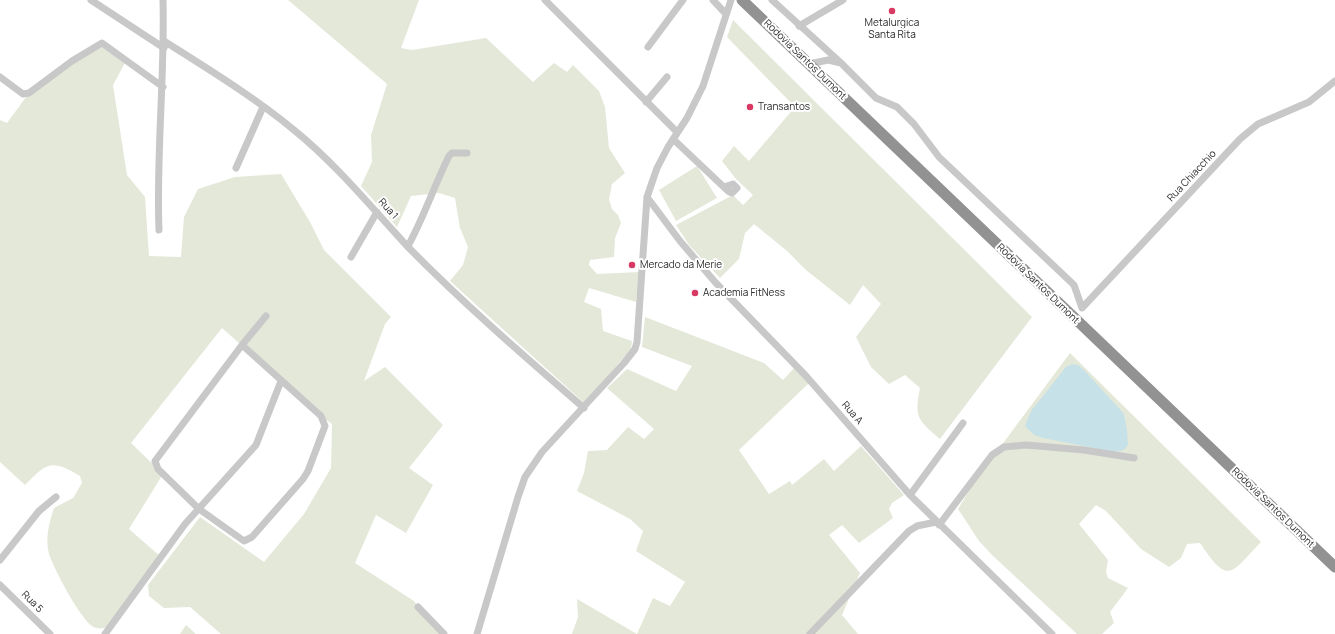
<!DOCTYPE html>
<html>
<head>
<meta charset="utf-8">
<style>
	body { margin:0 }
	canvas { display:block; background:#fff }
</style>
</head>
<body>
<canvas width="1335" height="634"></canvas>
<script>
const context = document.querySelector('canvas').getContext('2d');
context.lineJoin = 'round';
function fillPath(path, color) {
  context.fillStyle = color;
  context.fill(path, 'evenodd');
}
function trace(path, color, width, dash) {
  context.strokeStyle = color;
  context.lineWidth = width;
  context.lineCap = dash ? 'butt' : 'round';
  context.setLineDash(dash || []);
  context.stroke(path);
}
function label(font, color, halo, rows, align = 'center') {
  context.font = font + ' Manrope,sans-serif';
  context.lineWidth = 4;
  context.setLineDash([]);
  context.textBaseline = 'middle';
  context.strokeStyle = halo;
  context.fillStyle = color;
  for (const [text, x, y, turn = 0] of rows) {
    context.save();
    context.translate(x, y);
    context.rotate((+turn || 0) * Math.PI / 180);
    context.textAlign = isNaN(turn) ? turn : align;
    if (halo) context.strokeText(text, 0, 0);
    context.fillText(text, 0, 0);
    context.restore();
  }
}
const green = new Path2D(`
	M 288,0 L 419,0 L 401,48 L 412,50 L 486,38 L 533,82 L 554,63 L 567,72 L 573,65 L 599,91 L 605,107 L 609,148 L 625,173 L 612,184 L 609,199 L 612,209 L 618,215 L 621,223 L 615,238 L 614,257 L 590,260 L 589,265 L 597,274 L 639,272 L 636,302 L 589,288 L 584,302 L 601,309 L 603,331 L 632,341 L 631,349 L 586,401 L 583,402 L 450,281 L 463,265 L 468,247 L 460,228 L 455,198 L 439,193 L 411,196 L 397,227 L 361,186 L 372,162 L 371,135 L 387,84 Z
	M 733,20 L 1032,317 L 940,439 C 918,420 914,418 920,388 L 905,375 L 889,384 L 871,367 L 856,337 L 881,304 L 863,285 L 850,305 L 806,270 L 787,251 L 754,224 L 745,233 L 739,259 L 720,278 L 689,245 L 676,225 L 733,195 L 743,205 L 753,195 L 736,179 L 722,161 L 734,146 L 749,161 L 795,107 L 727,37 Z
	M 107,45 L 126,61 L 113,85 L 127,175 L 145,197 L 149,256 L 181,257 L 184,217 L 198,189 L 235,177 L 281,174 L 310,222 L 324,250 L 391,317 L 385,324 L 364,381 L 385,367 L 443,425 L 409,468 L 433,485 L 406,533 L 376,515 L 355,563 L 414,601 L 440,634 L 221,634 L 190,607 L 164,608 L 149,596 L 148,585 L 200,517 L 264,562 L 304,514 L 331,468 L 332,424 L 321,416 L 222,328 L 131,443 L 163,474 L 129,529 L 161,557 L 110,627 C 104,628 98,630 92,626 C 79,617 54,569 49,554 C 45,539 49,522 54,508 L 73,498 L 82,483 L 80,476 C 52,459 47,462 25,485 L 0,462 L 0,120 L 7,123 L 29,93 L 72,61 Z
	M 697,166 L 717,198 L 676,221 L 659,190 Z
	M 645,317 L 764,363 L 783,380 L 794,368 L 809,383 L 739,450 L 769,494 L 790,481 L 792,485 L 824,459 L 834,471 L 861,446 L 904,495 L 892,503 L 889,509 L 893,518 L 859,543 L 842,525 L 829,535 L 860,573 L 842,615 L 858,634 L 637,634 L 653,598 L 670,606 L 685,582 L 636,551 L 643,531 L 630,519 L 577,491 L 584,473 L 588,451 L 607,450 L 628,427 L 644,439 L 654,429 L 607,388 L 627,369 L 676,391 L 692,366 L 642,347 Z
	M 1070,353 L 1261,542 C 1230,574 1229,586 1200,543 L 1187,544 L 1181,558 L 1169,567 L 1141,549 L 1106,511 L 1096,505 L 1079,524 L 1108,560 L 1106,572 L 1108,578 L 1128,588 L 1110,612 L 1114,623 L 1102,634 L 1077,634 L 992,555 L 979,541 L 958,509 L 975,481 Z
	M 577,599 L 637,634 L 572,634 L 578,617 Z
	M 186,625 L 196,634 L 180,634 Z`);
const water = new Path2D(`
	M 1072,364 L 1078,365 L 1085,371 L 1124,414 L 1127,431 L 1128,445 L 1124,450 L 1114,452 L 1043,438 L 1034,435 L 1025,426 L 1031,411 L 1066,367 Z`);
const minor = new Path2D(`
	M 91,0 L 164,48
	M 545,0 L 677,132
	M 713,0 L 726,14
	M 772,0 L 840,62
	M 799,26 L 843,0
	M 164,41 C 208,69 254,97 294,130 C 336,164 371,207 408,247 C 464,304 524,356 584,408
	M 648,47 L 683,0
	M 809,64 L 828,60 L 841,63 L 876,98 L 897,107 L 914,124 L 939,157 L 1074,285 L 1082,308 L 1240,139 L 1258,124 L 1309,102 L 1335,81
	M 0,77 L 23,94 L 29,93 L 72,61 L 102,43 L 163,87
	M 646,102 L 667,77
	M 673,139 L 728,191 L 732,193 L 737,188 L 733,184 L 724,187
	M 236,168 L 263,107
	M 647,197 L 680,241 L 715,282 L 806,376 L 910,495 L 1052,634
	M 159,230 C 156,153 165,77 163,0
	M 408,246 C 424,217 434,186 449,156 L 452,153 L 467,153
	M 351,257 L 377,212
	M 242,345 L 321,416 L 325,426 L 308,471 L 303,479 L 252,537 L 244,541 L 199,509 L 158,469 L 155,461 Z
	M 242,345 L 266,316
	M 910,495 L 963,423
	M 939,525 L 992,455 L 1004,447 L 1026,445 L 1084,450 L 1134,458
	M 0,560 L 39,511 L 56,497
	M 0,585 L 50,634
	M 418,607 L 444,634
	M 105,634 L 185,524 L 256,445 L 281,381
	M 477,634 L 518,497 L 525,477 L 542,452 L 624,363 L 635,349 L 637,342 L 647,197 L 657,168 L 668,147 L 687,118 L 703,86 L 731,0
	M 810,634 L 909,531 L 917,526 L 936,522`);
const highway = new Path2D(`
	M 742,0 L 1335,567`);
const markers = [
	[892,11,4,"#d83862"],
	[750,107,4,"#d83862"],
	[632,265,4,"#d83862"],
	[695,293,4,"#d83862"]
];
const poiNames = [
	["Metalurgica",892,23,"center"],
	["Santa Rita",892,35,"center"],
	["Transantos",758,107],
	["Mercado da Merie",640,265],
	["Academia FitNess",703,293]
];
const streetNames = [
	["Rodovia Santos Dumont",805,60,44],
	["Rua Chiacchio",1192,176,-47],
	["Rua 1",388,209,48],
	["Rodovia Santos Dumont",1038,284,44],
	["Rua A",852,413,49],
	["Rodovia Santos Dumont",1273,508,44],
	["Rua 5",32,602,45]
];
fillPath(green, '#e4e8d9');
fillPath(water, '#c6e1e7');
trace(minor, '#c8c8c8', 7);
trace(highway, '#929292', 11);
for (const [x, y, r, color] of markers) {
  const dot = new Path2D();
  dot.arc(x, y, r, 0, 2 * Math.PI);
  context.fillStyle = color;
  context.fill(dot);
  trace(dot, '#fff', 1.5);
}
label('10px', '#2b2b2b', '#fff', poiNames, 'left');
label('10px', '#2b2b2b', '#fff', streetNames);
</script>
</body>
</html>
